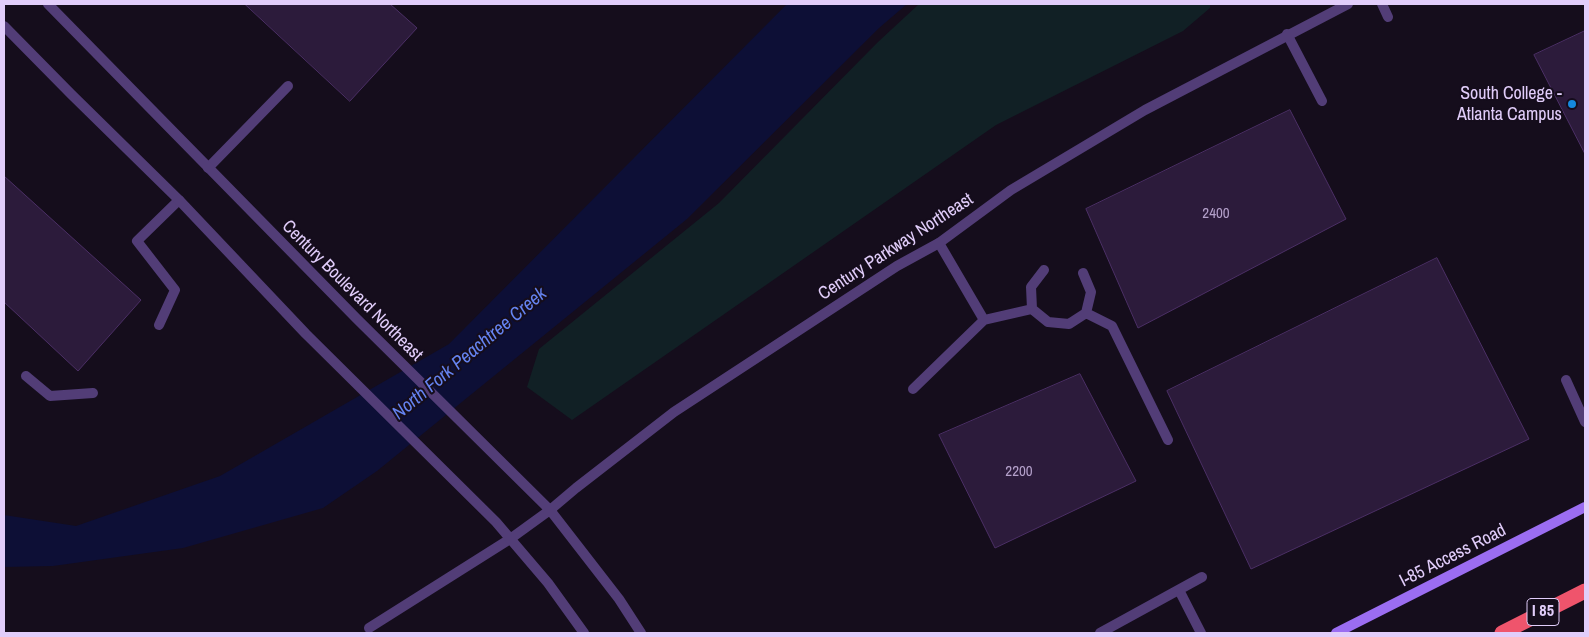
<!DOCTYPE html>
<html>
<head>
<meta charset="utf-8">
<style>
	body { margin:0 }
	#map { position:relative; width:1589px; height:637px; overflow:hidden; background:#150d1c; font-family:"Archivo Narrow",sans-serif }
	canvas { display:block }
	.frame { position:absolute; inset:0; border:5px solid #e1cdfa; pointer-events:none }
</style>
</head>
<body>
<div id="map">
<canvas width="1589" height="637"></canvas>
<div class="frame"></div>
</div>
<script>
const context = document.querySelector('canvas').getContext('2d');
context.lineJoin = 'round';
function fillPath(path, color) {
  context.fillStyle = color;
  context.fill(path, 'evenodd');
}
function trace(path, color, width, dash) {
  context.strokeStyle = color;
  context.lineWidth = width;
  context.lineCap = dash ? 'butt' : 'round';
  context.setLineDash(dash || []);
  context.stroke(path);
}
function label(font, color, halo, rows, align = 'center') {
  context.font = font + ' "Archivo Narrow",sans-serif';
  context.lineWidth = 4;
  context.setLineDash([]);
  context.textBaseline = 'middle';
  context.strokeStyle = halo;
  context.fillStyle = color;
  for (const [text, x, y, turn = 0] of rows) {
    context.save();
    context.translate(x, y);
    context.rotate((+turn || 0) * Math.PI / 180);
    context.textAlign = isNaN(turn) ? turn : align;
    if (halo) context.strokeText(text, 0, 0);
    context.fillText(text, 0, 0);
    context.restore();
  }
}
const green = new Path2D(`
	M 919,4 L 1210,4 L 1210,8 L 1183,31 L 996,125 L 572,420 L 527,387 L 539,349 L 719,203 L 878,42 Z`);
const water = new Path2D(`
	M 787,4 L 907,4 L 879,28 L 687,219 L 377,471 L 323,508 L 183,548 L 53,566 L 4,567 L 4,515 L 76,526 L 220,476 L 449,344 Z`);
const building = new Path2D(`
	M 245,4 L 390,4 L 417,28 L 350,101 Z
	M 1585,31 L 1585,154 L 1534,55 Z
	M 1290,110 L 1346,219 L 1138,328 L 1086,209 Z
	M 4,176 L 141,300 L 78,371 L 4,302 Z
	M 1437,258 L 1529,439 L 1251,569 L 1167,391 Z
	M 1080,374 L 1136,481 L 995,548 L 939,435 Z`);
const service = new Path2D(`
	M 1382,4 L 1388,17
	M 1287,34 L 1322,101
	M 208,168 L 288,86
	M 939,243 L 984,320 L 1032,309
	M 1044,270 L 1031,287 L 1032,309 L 1048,322 L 1069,324 L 1086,313 L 1091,292 L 1083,273
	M 1086,313 L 1112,326 L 1168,440
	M 159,325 L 175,290 L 137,241 L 179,200
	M 26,376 L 50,396 L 93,393
	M 1566,380 L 1585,422
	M 913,389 L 984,320
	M 1179,590 L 1201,633
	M 369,628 L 510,539
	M 1100,633 L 1202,577`);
const minor = new Path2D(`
	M 48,4 L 357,319 L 550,510 L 619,599 L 641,633
	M 4,26 L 71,94 L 179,200 L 306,334 L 496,522 L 548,583 L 584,633
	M 510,539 L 550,510 L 576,488 L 674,412 L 897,266 L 939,243 L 1011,190 L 1145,110 L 1348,4`);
const secondary = new Path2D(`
	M 1336,633 L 1585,507`);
const motorway = new Path2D(`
	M 1502,633 L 1585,591`);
const markers = [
	[1572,104,5,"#1589de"]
];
const numberNames = [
	["2400",1216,214],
	["2200",1019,472]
];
const shields = [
	[1543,612,32]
];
const shieldNames = [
	["I 85",1543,612]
];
const poiNames = [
	["South College -",1562,94],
	["Atlanta Campus",1562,115]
];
const streetNames = [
	["Century Parkway Northeast",896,247,-33],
	["Century Boulevard Northeast",352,291,45],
	["I-85 Access Road",1453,556,-27]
];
const waterNames = [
	["North Fork Peachtree Creek",470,354,-40]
];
fillPath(green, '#112025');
fillPath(water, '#0d0f36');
fillPath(building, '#2c1b3b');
trace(building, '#4b2f65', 1);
trace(service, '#523d77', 10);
trace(minor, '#523d77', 10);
trace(secondary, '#9b6df1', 10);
trace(motorway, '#ef546c', 15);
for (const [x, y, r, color] of markers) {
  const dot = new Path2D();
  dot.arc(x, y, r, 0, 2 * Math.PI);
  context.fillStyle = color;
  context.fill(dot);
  trace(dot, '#150d1c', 2);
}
label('15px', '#b4a0ca', null, numberNames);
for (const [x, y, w] of shields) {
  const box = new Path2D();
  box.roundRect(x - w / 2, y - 13.5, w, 27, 4);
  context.fillStyle = '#150d1c';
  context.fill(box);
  trace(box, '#e1cdfa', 1);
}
label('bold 16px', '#e1cdfa', null, shieldNames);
label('18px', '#e1cdfa', '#150d1c', poiNames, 'right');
label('18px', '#e1cdfa', '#150d1c', streetNames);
label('italic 19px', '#6583f0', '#150d1c', waterNames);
</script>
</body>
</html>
